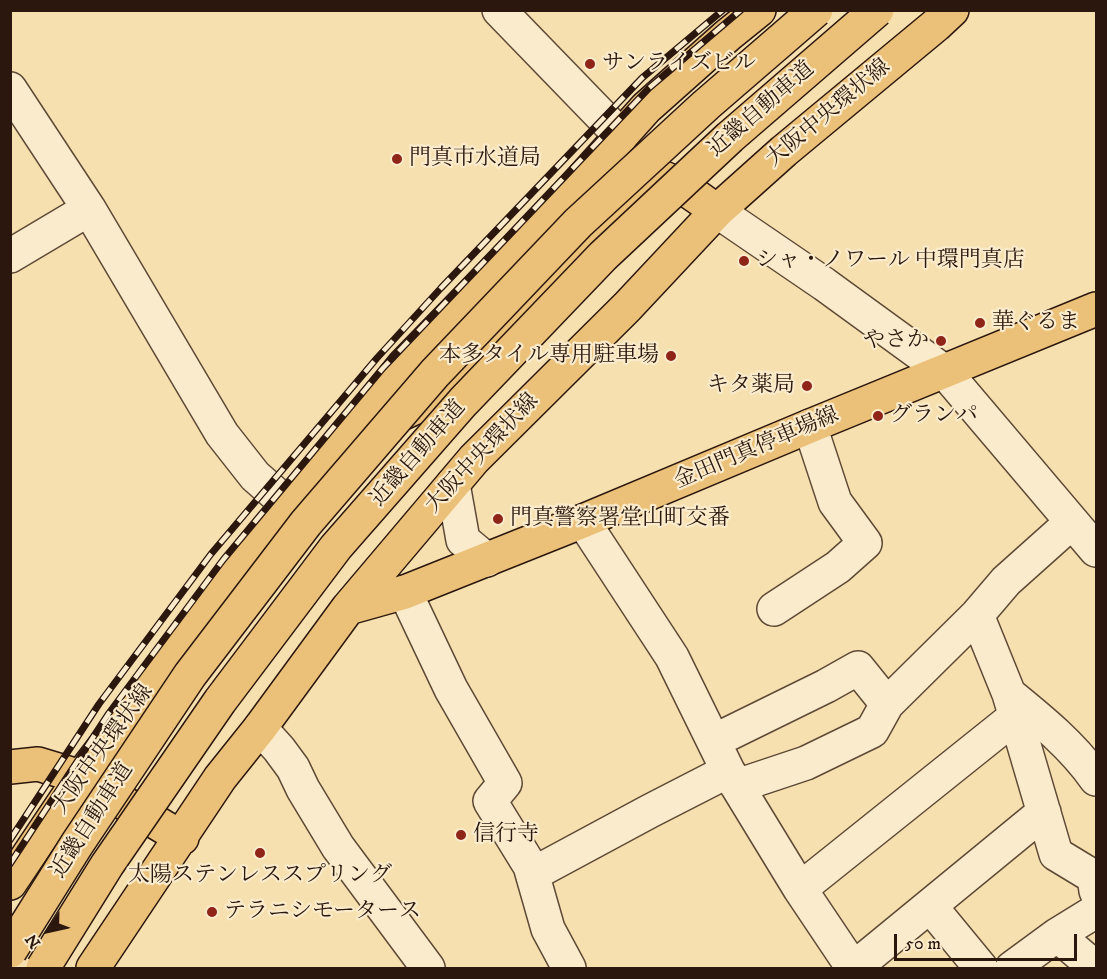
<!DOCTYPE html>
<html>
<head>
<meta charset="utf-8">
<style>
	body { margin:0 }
	#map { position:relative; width:1107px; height:979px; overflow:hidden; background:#f6e0af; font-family:"IM FELL DW Pica",serif }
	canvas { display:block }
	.frame { position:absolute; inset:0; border:12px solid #2b170e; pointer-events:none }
	.north { position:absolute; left:18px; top:901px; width:60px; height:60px; -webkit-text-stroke:4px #f9ebcb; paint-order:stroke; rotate:236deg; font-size:16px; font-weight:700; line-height:24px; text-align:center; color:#2b170e }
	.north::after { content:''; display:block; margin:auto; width:21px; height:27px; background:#2b170e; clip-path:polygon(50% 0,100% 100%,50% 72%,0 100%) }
	.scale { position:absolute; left:894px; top:934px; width:183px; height:27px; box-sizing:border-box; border:3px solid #2b170e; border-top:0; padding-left:8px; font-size:18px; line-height:21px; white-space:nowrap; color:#2b170e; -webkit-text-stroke:4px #f9ebcb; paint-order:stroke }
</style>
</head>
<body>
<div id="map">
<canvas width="1107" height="979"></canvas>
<div class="frame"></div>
<div class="north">N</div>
<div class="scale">50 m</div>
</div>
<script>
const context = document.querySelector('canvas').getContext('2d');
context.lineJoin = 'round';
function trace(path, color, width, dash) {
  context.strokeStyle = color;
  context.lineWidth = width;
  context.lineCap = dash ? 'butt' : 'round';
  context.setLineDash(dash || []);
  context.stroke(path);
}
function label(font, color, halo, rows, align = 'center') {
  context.font = font + ' "IM FELL DW Pica","Noto Serif JP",serif';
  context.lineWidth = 4.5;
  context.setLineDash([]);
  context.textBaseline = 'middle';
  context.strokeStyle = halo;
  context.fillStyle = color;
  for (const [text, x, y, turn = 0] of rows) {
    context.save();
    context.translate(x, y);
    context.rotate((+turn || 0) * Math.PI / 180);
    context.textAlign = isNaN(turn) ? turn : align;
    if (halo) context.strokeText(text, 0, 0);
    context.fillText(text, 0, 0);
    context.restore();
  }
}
const minor = new Path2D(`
	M 499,10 L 621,136
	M 10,89 L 89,209 L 222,434 L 255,476 L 288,505
	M 717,211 L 824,284 L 945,372 L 1096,550
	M 10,256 L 89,209
	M 453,484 L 463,540 L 487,560
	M 583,521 L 672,657 L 728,771 L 800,889 L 853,968
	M 405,592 L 451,689 L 505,783 L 490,801 L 530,866 L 548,929 L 569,968
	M 774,609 L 838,567 L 865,543 L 835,502 L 810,426
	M 977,615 L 1009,694 L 1056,854 L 1094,877 L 1096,891
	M 1009,694 C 1041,720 1073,746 1096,779
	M 260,728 L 279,749 L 293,768 L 303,789 L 338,847 L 428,968
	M 714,741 L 826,686 L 858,668 L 887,704 L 977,615 L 1006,581 L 1072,522
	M 737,786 L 806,763 L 872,731 L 887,704
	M 533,874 L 650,811 L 728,771
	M 800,889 L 1016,716
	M 930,906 L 981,968
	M 1096,911 L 1057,935 L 1096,968
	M 854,968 L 1044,812
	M 1012,968 L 1057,935`);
const major = new Path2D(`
	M 394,417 L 434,399 L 551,277 L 628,195 C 636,188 645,178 656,177 C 668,174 705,203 717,211
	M 348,608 L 405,592 L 583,521 L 810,426 L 1096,309
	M 10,767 L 38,764 L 81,777 L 182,838
	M 10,883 L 81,777 L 246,562 L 288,505 L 348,435 L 404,365 L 551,214 L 646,108 L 728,35 L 759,10
	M 93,968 L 220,778 L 260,728 L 348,608 L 474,459 L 627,307 L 717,211 L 784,151 L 936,25 L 952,10`);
const rail = new Path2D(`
	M 10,840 L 99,704 L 211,554 L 377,358 L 441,288 L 642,78 L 723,10
	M 10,864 L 109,713 L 223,560 L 383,368 L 649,88 L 741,10`);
const highwayBridge = new Path2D(`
	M 10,951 L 77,844 L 190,675 L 306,523 L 435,373 L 578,223 L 706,105 L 816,10
	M 43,968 L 107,865 L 220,701 L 336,547 L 463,402 L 603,256 L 730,137 L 877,10`);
const markers = [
	[590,64,6,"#8f2418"],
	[397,159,6,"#8f2418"],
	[744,261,6,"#8f2418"],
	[980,323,6,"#8f2418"],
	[941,341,6,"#8f2418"],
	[671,356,6,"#8f2418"],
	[807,386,6,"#8f2418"],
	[878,416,6,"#8f2418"],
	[498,519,6,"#8f2418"],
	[461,835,6,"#8f2418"],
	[260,853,6,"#8f2418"],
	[212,912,6,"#8f2418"]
];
const poiNames = [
	["サンライズビル",602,64],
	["門真市水道局",409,159],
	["シャ・ノワール 中環門真店",756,261],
	["華ぐるま",992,323],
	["やさか",929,341,"right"],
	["本多タイル専用駐車場",659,356,"right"],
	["キタ薬局",795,386,"right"],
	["グランパ",890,416],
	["門真警察署堂山町交番",510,519],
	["信行寺",473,835],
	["太陽ステンレススプリング",260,876,"center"],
	["テラニシモータース",224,912]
];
const streetNames = [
	["近畿自動車道",762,110,-41],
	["大阪中央環状線",829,114,-40],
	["金田門真停車場線",757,449,-23],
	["近畿自動車道",419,454,-49],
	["大阪中央環状線",483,454,-47],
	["大阪中央環状線",104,750,-54],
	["近畿自動車道",93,821,-57]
];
trace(minor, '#5e4936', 36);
trace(major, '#2b170e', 36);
trace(minor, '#f9ebcb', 33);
trace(major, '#ebc078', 33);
trace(rail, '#2b170e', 7);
trace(rail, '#f9ebcb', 4.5, [14]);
trace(highwayBridge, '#2b170e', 36, []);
trace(highwayBridge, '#ebc078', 33);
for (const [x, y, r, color] of markers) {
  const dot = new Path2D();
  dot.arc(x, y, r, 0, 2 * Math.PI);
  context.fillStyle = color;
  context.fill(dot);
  trace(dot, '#f9ebcb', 2);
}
label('22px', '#2b170e', '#f9ebcb', poiNames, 'left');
label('22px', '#2b170e', '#f9ebcb', streetNames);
</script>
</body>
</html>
